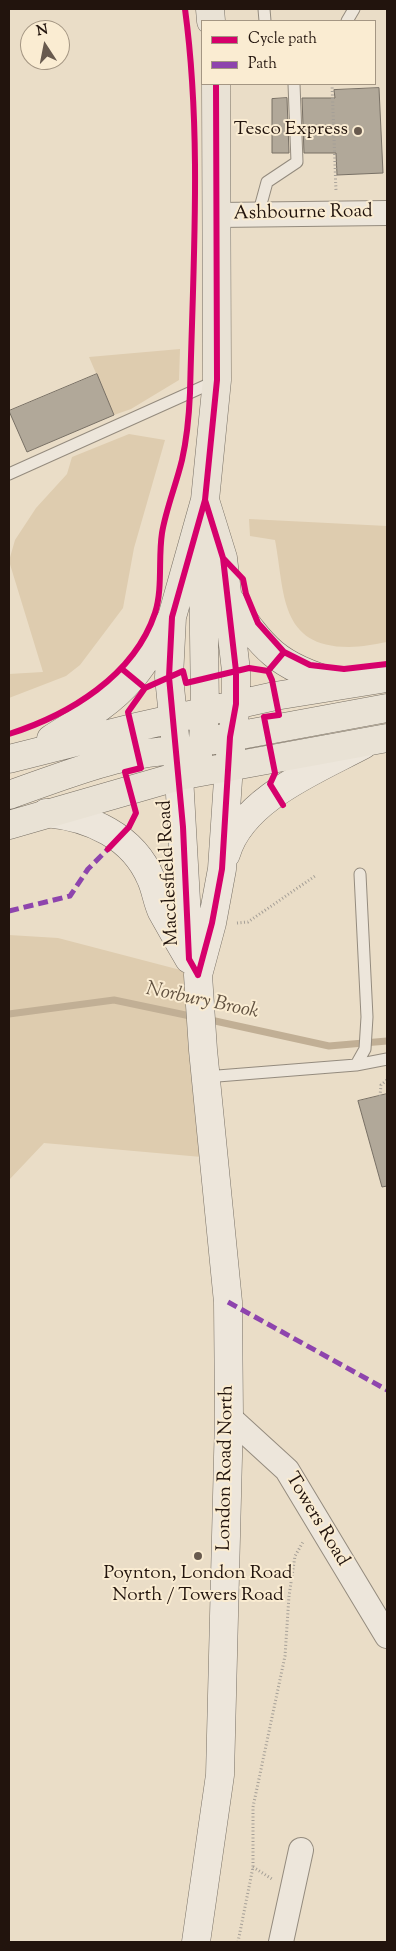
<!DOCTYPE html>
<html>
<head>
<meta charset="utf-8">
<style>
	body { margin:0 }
	#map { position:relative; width:396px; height:1951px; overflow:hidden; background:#eaddc7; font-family:"Sorts Mill Goudy",serif }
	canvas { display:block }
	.frame { position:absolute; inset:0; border:10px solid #22140d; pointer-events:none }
	.legend { position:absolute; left:201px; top:20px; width:175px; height:65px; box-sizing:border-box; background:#faecd2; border:1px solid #a49683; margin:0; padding:6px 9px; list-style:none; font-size:15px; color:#22140d }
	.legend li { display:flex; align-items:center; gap:10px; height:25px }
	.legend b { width:25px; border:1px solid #a49683 }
	.north { position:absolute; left:20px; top:20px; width:50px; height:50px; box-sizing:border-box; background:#faecd2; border:1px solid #a49683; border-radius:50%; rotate:349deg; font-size:14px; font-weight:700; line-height:20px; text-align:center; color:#22140d }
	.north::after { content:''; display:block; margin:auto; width:18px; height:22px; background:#685a4e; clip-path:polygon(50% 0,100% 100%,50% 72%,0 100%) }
</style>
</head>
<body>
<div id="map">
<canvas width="396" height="1951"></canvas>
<div class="frame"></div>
<ul class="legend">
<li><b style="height:6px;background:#d6006c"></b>Cycle path</li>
<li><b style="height:6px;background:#8e44ad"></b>Path</li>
</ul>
<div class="north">N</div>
</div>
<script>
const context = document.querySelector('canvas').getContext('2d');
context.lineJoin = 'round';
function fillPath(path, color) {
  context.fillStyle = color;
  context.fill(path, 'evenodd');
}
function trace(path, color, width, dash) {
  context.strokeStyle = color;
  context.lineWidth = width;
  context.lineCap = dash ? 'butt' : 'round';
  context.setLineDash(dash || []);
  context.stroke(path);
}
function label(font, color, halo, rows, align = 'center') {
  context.font = font + ' "Sorts Mill Goudy",serif';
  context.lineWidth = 4;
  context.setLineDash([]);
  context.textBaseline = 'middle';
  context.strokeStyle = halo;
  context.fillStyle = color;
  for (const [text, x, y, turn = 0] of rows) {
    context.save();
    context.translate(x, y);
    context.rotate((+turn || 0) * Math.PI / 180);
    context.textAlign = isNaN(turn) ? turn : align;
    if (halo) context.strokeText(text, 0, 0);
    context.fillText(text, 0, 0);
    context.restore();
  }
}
const green = new Path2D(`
	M 180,349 L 179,380 L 131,409 L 114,415 L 89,357 Z
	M 129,434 L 165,440 L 134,548 L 123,608 L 80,665 L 66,676 L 9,698 L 9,674 L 43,672 L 9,561 L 15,540 L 36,508 L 67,474 L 72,457 Z
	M 249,519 L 387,526 L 387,642 C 375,644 362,647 349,647 C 279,647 285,593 275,540 L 250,536 Z
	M 9,935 L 58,938 L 192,973 L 213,1158 L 44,1143 L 9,1180 Z`);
const stream = new Path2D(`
	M 9,1014 L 114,1000 L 195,1017
	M 206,1019 L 329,1046 L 387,1041`);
const building = new Path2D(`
	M 379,88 L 383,173 L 337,175 L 336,153 L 304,153 L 302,98 L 335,98 L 334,90 Z
	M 287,98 L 289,153 L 272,153 L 272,99 Z
	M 97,374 L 114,415 L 27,452 L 9,411 Z
	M 387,1094 L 387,1186 L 382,1187 L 358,1101 Z`);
const path = new Path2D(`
	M 332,84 L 336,191
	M 237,923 L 248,922 L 315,876
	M 380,1096 L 381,1085 L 387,1080
	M 253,1867 L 272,1879
	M 238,1942 L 253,1867 L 253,1807 L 285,1656 L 289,1596 L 295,1556 L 303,1542`);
const service = new Path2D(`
	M 264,9 L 265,21
	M 347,21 L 354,9
	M 258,215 L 267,182 L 297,162 L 294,84
	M 9,474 L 216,381
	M 356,1065 L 365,1049 L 367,1017 L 360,874
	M 205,1077 L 356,1065 L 387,1059`);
const minor = new Path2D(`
	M 218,215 L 387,213
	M 229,1417 L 287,1470 L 387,1636
	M 281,1942 L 301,1850`);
const secondary = new Path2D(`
	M 179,776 L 189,954
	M 46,813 C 90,817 133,836 151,879 C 156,890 157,902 162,912 C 171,928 180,944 189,959
	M 226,854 C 242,799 316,770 363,745
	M 196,1942 L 220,1775 L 229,1417 L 228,1302 L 203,1050 L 198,975 L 212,923 L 222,869 L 229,765`);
const trunk = new Path2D(`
	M 210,9 L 211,21
	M 205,500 L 223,558 L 236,671 L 236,704 L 229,765
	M 229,599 C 264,649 276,666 337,683
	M 51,739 C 79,721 109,705 131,679 C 147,661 159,637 172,618
	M 214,740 L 387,708
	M 9,759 L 132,728 L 275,696 L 387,678
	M 179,776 L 169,677 L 172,617 L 205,500 L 217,380 L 216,84
	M 179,776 L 193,765 L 203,740 L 205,711 L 203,557 L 208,539
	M 9,795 C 64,776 134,746 193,751
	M 9,825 L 179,776 L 387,738`);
const quiet = new Path2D(`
	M 9,911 L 70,896 L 88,869 L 108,849
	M 228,1302 L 387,1390`);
const cycleway = new Path2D(`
	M 223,558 L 243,579 L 246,594 L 258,623 L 284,652 L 310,665 L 344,669 L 387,664
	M 122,669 L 145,688 L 183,671 L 186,683 L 249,668 L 268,671 L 284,652
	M 268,671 L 272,680 L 279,715 L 264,717 L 275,773 L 270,784 L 283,805
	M 9,734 C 69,715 134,676 155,613 C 163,588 158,559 162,533 C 166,509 176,485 182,460 C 187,438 189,416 190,393 C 193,266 202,135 185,9
	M 108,849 L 129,827 L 136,813 L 125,772 L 141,768 L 128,712 L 145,688
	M 198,975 L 189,959 L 183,827 L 169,677 L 172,617 L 205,500 L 217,380 L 216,84
	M 198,975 L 212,923 L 222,869 L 230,737 L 236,704 L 236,671 L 223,558 L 205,500`);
const markers = [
	[358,131,5,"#685a4e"],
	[198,1556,5,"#685a4e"]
];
const poiNames = [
	["Tesco Express",348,131],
	["Poynton, London Road",198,1575,"center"],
	["North / Towers Road",198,1597,"center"]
];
const streetNames = [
	["Ashbourne Road",303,214,-1],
	["Macclesfield Road",170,873,-93],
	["London Road North",227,1468,-89],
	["Towers Road",316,1520,59]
];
const waterNames = [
	["Norbury Brook",202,1002,12]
];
fillPath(green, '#deccaf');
trace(stream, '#c1af95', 7);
fillPath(building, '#b1a899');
trace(building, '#787065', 1);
trace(service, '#948b7e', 13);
trace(minor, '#948b7e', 26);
trace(secondary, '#787065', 29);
trace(trunk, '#787065', 29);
trace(path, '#a59f97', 3, [1, 2.5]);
trace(service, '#ede6db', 11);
trace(minor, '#ede6db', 24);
trace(secondary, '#ede6db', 28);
trace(trunk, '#e9e2d5', 28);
trace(quiet, '#8e44ad', 5, [10, 5]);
trace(cycleway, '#d6006c', 6);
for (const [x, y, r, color] of markers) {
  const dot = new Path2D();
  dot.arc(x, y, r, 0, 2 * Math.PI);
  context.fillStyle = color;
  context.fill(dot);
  trace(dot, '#faecd2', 2);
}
label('19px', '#22140d', '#faecd2', poiNames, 'right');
label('19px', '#22140d', '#faecd2', streetNames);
label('italic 20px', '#615140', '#faecd2', waterNames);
</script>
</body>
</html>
